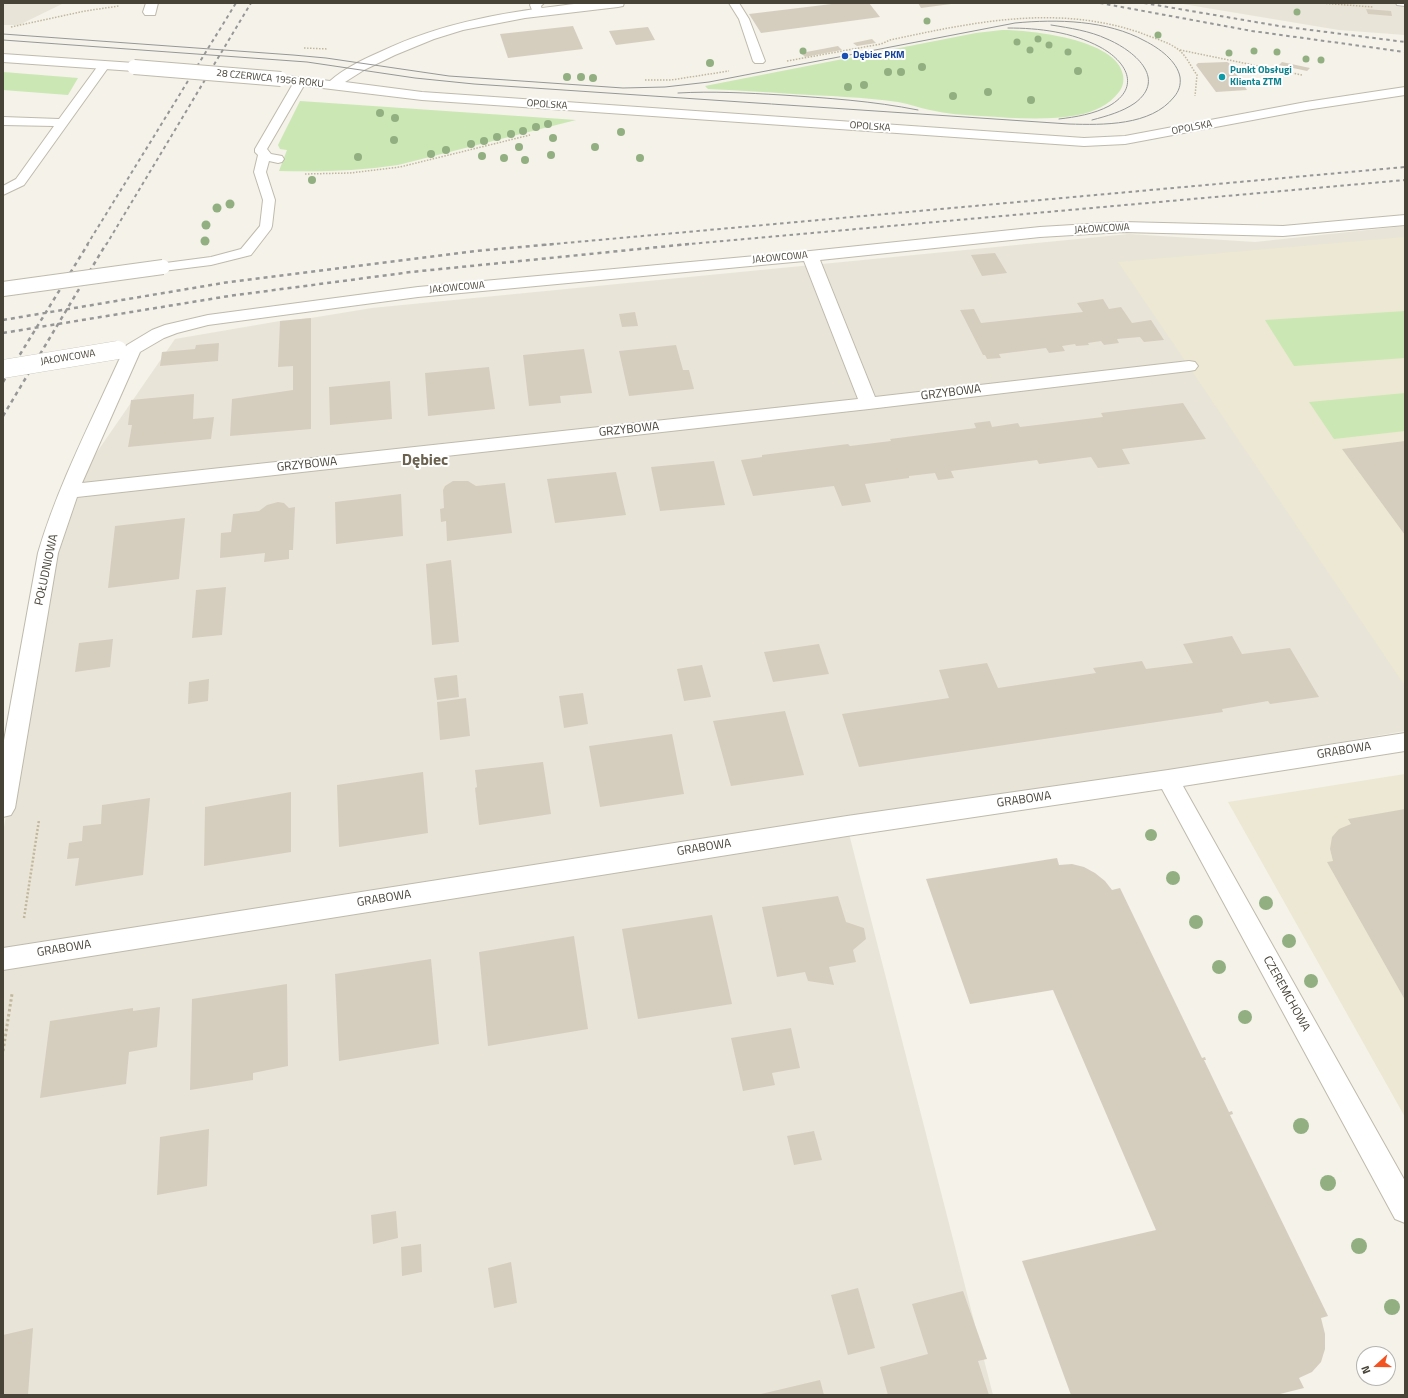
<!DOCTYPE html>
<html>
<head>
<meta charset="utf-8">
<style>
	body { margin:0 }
	#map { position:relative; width:1408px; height:1398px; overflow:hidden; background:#f4f2e9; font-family:"Titillium Web",sans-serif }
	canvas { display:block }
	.frame { position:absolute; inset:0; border:4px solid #474337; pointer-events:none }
	.north { position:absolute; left:1356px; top:1346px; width:40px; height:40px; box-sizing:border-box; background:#fff; border:1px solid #b5b4af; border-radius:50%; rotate:249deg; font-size:11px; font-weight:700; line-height:16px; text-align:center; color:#474337 }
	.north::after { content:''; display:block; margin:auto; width:14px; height:18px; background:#f35321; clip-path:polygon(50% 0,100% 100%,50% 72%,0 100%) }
</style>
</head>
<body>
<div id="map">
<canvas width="1408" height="1398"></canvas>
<div class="frame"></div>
<div class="north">N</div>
</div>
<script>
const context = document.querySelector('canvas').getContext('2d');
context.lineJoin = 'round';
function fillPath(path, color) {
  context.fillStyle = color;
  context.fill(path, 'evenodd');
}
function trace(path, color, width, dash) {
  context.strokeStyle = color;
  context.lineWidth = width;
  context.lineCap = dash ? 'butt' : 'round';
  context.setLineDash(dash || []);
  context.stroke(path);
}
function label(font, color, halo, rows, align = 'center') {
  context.font = font + ' "Titillium Web",sans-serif';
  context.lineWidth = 4;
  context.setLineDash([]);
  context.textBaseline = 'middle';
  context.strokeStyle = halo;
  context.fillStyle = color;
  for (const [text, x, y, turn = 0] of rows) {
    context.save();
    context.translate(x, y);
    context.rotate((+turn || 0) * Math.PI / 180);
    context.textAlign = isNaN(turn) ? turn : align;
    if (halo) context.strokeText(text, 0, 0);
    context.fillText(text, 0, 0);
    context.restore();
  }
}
const residential = new Path2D(`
	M 3,3 L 64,3 L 19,25 L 3,25 Z
	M 1177,3 L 1405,3 L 1405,35 L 1339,30 Z
	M 1405,226 L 1405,731 L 847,826 L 993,1395 L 3,1395 L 3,833 L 51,552 L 77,481 L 175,339 L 280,321 L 311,318 L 372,308 L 1129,234 L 1255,242 Z`);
const education = new Path2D(`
	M 1405,237 L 1405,686 L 1118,262 Z
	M 1405,774 L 1405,1117 L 1228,802 Z`);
const green = new Path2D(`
	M 1002,30 C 1030,30 1117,39 1123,75 C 1124,81 1123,87 1119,92 C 1109,105 1094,112 1078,115 C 1046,121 1013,118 981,116 C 964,115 947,114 930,110 C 920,108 909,104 898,102 C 863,97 828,96 793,94 C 765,92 736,90 708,89 L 705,86 L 976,33 Z
	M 3,72 L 78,78 L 68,95 L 3,90 Z
	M 300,101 L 576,120 L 398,165 C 358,171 319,172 279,171 L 287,150 L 280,149 L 278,145 Z
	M 1405,311 L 1405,358 L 1294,366 L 1265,320 Z
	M 1405,393 L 1405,431 L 1334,439 L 1309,402 Z`);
const building = new Path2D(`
	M 840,3 L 869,3 L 880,17 L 761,33 L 749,14 Z
	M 918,3 L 951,3 L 951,4 L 921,8 Z
	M 1366,9 L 1391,11 L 1392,16 L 1368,14 Z
	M 573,26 L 583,49 L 508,58 L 500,34 Z
	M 648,27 L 655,40 L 616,45 L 609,31 Z
	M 872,39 L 876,43 L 857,46 L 853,43 Z
	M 838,46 L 842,50 L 805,57 L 801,53 Z
	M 1227,62 L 1229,63 L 1247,90 L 1216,92 L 1196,65 L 1198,63 Z
	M 1282,62 L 1310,68 L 1307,71 L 1279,65 Z
	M 995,253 L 1007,273 L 982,276 L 971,255 Z
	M 1103,299 L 1109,309 L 1121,307 L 1132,323 L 1151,320 L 1164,340 L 1144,342 L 1140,337 L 1117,339 L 1119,343 L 1104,345 L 1101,341 L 1088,343 L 1089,345 L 1076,346 L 1075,344 L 1062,346 L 1065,351 L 1049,353 L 1046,348 L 999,354 L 1001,358 L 987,359 L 985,355 L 983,355 L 960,310 L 974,309 L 981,323 L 1083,312 L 1077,303 Z
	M 635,312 L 638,326 L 622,327 L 619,314 Z
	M 311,318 L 311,429 L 230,436 L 232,399 L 293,390 L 293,366 L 278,367 L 280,321 Z
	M 219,343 L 218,361 L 160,366 L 162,352 L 195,349 L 196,345 Z
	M 676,345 L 683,370 L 689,370 L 694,389 L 629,396 L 619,351 Z
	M 584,349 L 592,393 L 560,396 L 561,403 L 529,406 L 523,355 Z
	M 489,367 L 495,409 L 428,416 L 425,373 Z
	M 390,381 L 392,419 L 330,425 L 329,387 Z
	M 194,394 L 193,419 L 214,417 L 211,439 L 128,447 L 132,425 L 128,425 L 131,400 Z
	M 1183,403 L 1206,439 L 1122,449 L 1130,464 L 1098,468 L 1091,457 L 1039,464 L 1037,460 L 951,471 L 954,478 L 938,480 L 935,473 L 909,476 L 909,478 L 865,484 L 871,502 L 842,506 L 834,486 L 753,496 L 741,460 L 762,457 L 762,455 L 848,444 L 850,446 L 891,441 L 890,439 L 976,428 L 974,423 L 990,421 L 992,427 L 1018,423 L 1020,427 L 1103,417 L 1101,413 Z
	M 1405,441 L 1405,535 L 1342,449 Z
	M 714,461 L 725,505 L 660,511 L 651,467 Z
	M 616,472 L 626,515 L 555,523 L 547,479 Z
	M 453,481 L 468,481 L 476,486 L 505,483 L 512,533 L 447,541 L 446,521 L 441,522 L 440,509 L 444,508 L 443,490 L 445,486 Z
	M 401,494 L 403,536 L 336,544 L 335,502 Z
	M 278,502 L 284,503 L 289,508 L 295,507 L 293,550 L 289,550 L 289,559 L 264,562 L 265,553 L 220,558 L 221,533 L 231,532 L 233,514 L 259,511 L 267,505 Z
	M 185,518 L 179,579 L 108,588 L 115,526 Z
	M 451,560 L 459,642 L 432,645 L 426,564 Z
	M 226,587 L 222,635 L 192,638 L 196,590 Z
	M 1232,636 L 1242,654 L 1290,648 L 1319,697 L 1270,704 L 1268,701 L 1222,709 L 1223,712 L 859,767 L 842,714 L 949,698 L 939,670 L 987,663 L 998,688 L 1096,673 L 1093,668 L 1142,661 L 1146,669 L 1193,663 L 1183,644 Z
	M 113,639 L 110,667 L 75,672 L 79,643 Z
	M 819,644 L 829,674 L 773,682 L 764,652 Z
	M 702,665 L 711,697 L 684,701 L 677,669 Z
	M 457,675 L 459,697 L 437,700 L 434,678 Z
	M 209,679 L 208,701 L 188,704 L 189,682 Z
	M 583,693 L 588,724 L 564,728 L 559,696 Z
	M 466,698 L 470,736 L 440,740 L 437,702 Z
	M 785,711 L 804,775 L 731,786 L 713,721 Z
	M 672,734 L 684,794 L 600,807 L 589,746 Z
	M 543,762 L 551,814 L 479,825 L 475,788 L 477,787 L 475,770 Z
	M 423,772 L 428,833 L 339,847 L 337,785 Z
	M 291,792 L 291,852 L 204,866 L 205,807 Z
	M 150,798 L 143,875 L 75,886 L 79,858 L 67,859 L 69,843 L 82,841 L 83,826 L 101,824 L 102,805 Z
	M 1405,809 L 1405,1000 L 1327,862 L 1333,861 L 1330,849 L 1332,837 L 1339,829 L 1351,824 L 1348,819 Z
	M 1057,858 L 1059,865 L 1072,864 L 1084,867 L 1095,873 L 1105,881 L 1112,890 L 1120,888 L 1202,1058 L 1205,1057 L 1206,1060 L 1204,1060 L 1229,1112 L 1232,1111 L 1233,1114 L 1230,1115 L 1328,1316 L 1321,1318 L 1325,1334 L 1325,1349 L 1321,1362 L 1312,1372 L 1299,1378 L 1304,1388 L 1276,1395 L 1071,1395 L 1022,1261 L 1156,1230 L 1053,990 L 970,1004 L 926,879 Z
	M 838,896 L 846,922 L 864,928 L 866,939 L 853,950 L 856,962 L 829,967 L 834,985 L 808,981 L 805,972 L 777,977 L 762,907 Z
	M 712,915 L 732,1004 L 638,1019 L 622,929 Z
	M 574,936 L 588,1029 L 488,1046 L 479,952 Z
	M 431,959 L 439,1044 L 339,1061 L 335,974 Z
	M 287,984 L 288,1066 L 253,1073 L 253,1080 L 190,1090 L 192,999 Z
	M 160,1007 L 157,1047 L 129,1052 L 126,1084 L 40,1098 L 50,1021 L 133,1008 L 133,1011 Z
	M 791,1028 L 800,1068 L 772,1073 L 775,1085 L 743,1091 L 731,1038 Z
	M 209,1129 L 207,1186 L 157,1195 L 160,1137 Z
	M 814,1131 L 822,1160 L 794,1165 L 787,1136 Z
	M 396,1211 L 398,1238 L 373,1244 L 371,1215 Z
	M 421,1244 L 422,1272 L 402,1276 L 401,1247 Z
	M 511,1262 L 517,1303 L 494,1308 L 488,1268 Z
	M 858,1288 L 875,1348 L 848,1355 L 831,1295 Z
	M 963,1291 L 987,1359 L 978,1361 L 989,1395 L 888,1395 L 880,1367 L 928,1354 L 912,1304 Z
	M 33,1328 L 28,1395 L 3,1395 L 3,1335 Z
	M 820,1380 L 824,1395 L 761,1395 L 761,1394 Z`);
const pathFar2 = new Path2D(`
	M 1320,3 L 1373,7
	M 11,27 L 85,11 L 119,6
	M 304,48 L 328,49
	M 1180,50 L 1302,75
	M 787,61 L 881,44 L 890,40 C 974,22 1057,4 1141,33 C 1153,38 1169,42 1179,50 C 1187,57 1191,67 1197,75 L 1195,96
	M 645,80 L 671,80 L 729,71
	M 305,174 L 350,173 L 400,167 L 530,135`);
const pathFar1 = new Path2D(`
	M 24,918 L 39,820`);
const path = new Path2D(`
	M 3,1051 L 12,994`);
const service = new Path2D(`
	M 531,3 L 544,3 L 541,6 L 543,13 L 542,15 L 534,15 L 530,5 Z
	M 729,3 L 739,3 L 749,19 L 765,61 L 763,63 L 755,63 L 753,61 L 739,19 Z
	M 1396,3 L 1405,3 L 1405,6 L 1397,5 Z
	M 104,62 L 108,63 L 110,65 L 24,185 L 3,195 L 3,186 L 16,179 L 54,126 L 3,125 L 3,117 L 59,119 L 100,63 Z
	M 300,79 L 304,80 L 306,82 L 267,149 L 271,154 L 282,156 L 284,159 L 282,162 L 278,163 L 269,161 L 266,172 L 275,200 L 272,226 L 271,229 L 251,255 L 211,265 L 163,271 L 158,270 L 156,267 L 158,264 L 211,257 L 241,249 L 260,226 L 263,200 L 254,172 L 258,155 L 255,152 L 255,149 L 294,82 L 296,80 Z`);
const minor = new Path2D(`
	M 146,3 L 158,3 L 155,15 L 145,15 L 143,12 Z
	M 1405,215 L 1405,225 L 1283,236 L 1123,232 L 1040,237 L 820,260 L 875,397 L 1189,361 L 1195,362 L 1198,366 L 1195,370 L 1189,371 L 869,409 L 77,497 L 58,553 L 15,808 L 11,815 L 3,817 L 3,746 L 38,553 C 59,482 94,416 124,349 L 127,345 L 152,330 L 165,325 L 208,315 L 418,287 L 810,251 L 1040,227 L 1123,222 L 1283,226 ZM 804,261 L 858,399 L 82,483 L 140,352 L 164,338 L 177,333 L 208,325 L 418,297 Z
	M 1405,733 L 1405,751 L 1183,786 L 1405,1181 L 1405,1223 L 1395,1219 L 1162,789 L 847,836 L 3,970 L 3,948 L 847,816 L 1168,770 Z`);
const tertiary = new Path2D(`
	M 583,3 L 624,3 L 623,6 L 618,7 L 525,18 L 463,30 L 434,39 L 395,55 L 364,70 L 345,82 L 422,92 L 1084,138 L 1125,136 L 1306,102 L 1405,87 L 1405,95 L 1306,110 L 1125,144 L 1084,146 L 422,100 L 281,83 L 276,82 L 274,79 L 276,76 L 281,75 L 330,81 C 345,68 362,60 380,52 C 444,21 512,11 583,3 Z
	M 3,54 L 134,63 L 139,64 L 141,67 L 139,70 L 134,71 L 3,62 Z`);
const tram = new Path2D(`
	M 1051,25 C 1070,28 1090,31 1107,39 C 1133,50 1168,78 1135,103 C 1122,112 1107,116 1092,120
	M 1008,28 C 1039,28 1072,32 1100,47 C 1126,61 1142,87 1109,106 C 1094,114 1076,117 1059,119
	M 3,34 L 293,55 L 326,58 L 449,76 L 623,88 L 665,87 L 709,82 L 1015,23 C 1057,19 1107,20 1145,41 C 1159,48 1177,61 1180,77 C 1181,85 1179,91 1174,97 C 1151,126 1103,125 1069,124 L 474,84 L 415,78 L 307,62 L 3,40
	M 678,93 C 713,91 747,93 782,95 C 827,98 873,101 918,110`);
const railFar1 = new Path2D(`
	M 1100,3 L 1252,31 L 1405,52
	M 1144,3 L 1279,26 L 1405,42
	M 87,245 L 236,3
	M 106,245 L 251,3
	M 543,245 L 1405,167
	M 678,245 L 1405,180`);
const rail = new Path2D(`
	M 3,320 L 229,282 L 476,251 L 554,244
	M 3,333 L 229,296 L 411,272 L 689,244
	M 3,382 L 88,244
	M 3,416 L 106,244`);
const serviceBridge = new Path2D(`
	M 3,289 L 163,267`);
const minorBridge = new Path2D(`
	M 3,369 L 118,350`);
const tertiaryBridge = new Path2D(`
	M 134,67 L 281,79`);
const trees = [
	[1297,12,3.5],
	[927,21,3.5],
	[1158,35,3.5],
	[1038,39,3.5],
	[1017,42,3.5],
	[1049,45,3.5],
	[1030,50,3.5],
	[803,51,3.5],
	[1254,51,3.5],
	[1068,52,3.5],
	[1277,52,3.5],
	[1229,53,3.5],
	[1306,59,3.5],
	[1321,60,3.5],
	[710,63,4],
	[922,67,4],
	[1078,71,4],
	[888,72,4],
	[901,72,4],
	[567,77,4],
	[581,77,4],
	[593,78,4],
	[864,85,4],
	[848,87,4],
	[988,92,4],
	[953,96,4],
	[1031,100,4],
	[380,113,4],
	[395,118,4],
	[548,124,4],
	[536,127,4],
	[523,131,4],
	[621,132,4],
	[511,134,4],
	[497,137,4],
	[553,138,4],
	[394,140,4],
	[484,141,4],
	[471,144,4],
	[519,147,4],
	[595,147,4],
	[446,150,4],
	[431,154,4],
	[551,155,4],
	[482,156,4],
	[358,157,4],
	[504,158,4],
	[640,158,4],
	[525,160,4],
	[312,180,4],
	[230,204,4.5],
	[217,208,4.5],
	[206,225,4.5],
	[205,241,4.5],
	[1151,835,6],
	[1173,878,7],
	[1266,903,7],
	[1196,922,7],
	[1289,941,7],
	[1219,967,7],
	[1311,981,7],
	[1245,1017,7],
	[1301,1126,8],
	[1328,1183,8],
	[1359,1246,8],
	[1392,1307,8]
];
const markers = [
	[845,56,4,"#1a4fb4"],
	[1222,77,4,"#0f9aa8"]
];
const farTransitnames = [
	["Dębiec PKM",853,56]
];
const farCulturenames = [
	["Punkt Obsługi",1230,71],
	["Klienta ZTM",1230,83]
];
const farStreetnames = [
	["28 CZERWCA 1956 ROKU",270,79,6],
	["OPOLSKA",547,105,4],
	["OPOLSKA",870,127,4],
	["OPOLSKA",1192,128,-11],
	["JAŁOWCOWA",1102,229,-3],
	["JAŁOWCOWA",780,258,-5],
	["JAŁOWCOWA",457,288,-5],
	["JAŁOWCOWA",68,358,-9]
];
const streetNames = [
	["GRZYBOWA",951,393,-7],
	["GRZYBOWA",629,430,-6],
	["GRZYBOWA",307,465,-6],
	["POŁUDNIOWA",47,570,-78],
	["GRABOWA",1344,751,-9],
	["GRABOWA",1024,800,-8],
	["GRABOWA",704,848,-9],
	["GRABOWA",384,899,-9],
	["GRABOWA",64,949,-9],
	["CZEREMCHOWA",1286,994,61]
];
const districtNames = [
	["Dębiec",425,461]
];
fillPath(residential, '#e8e4d7');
fillPath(education, '#ede8d3');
fillPath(green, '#cbe7b3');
fillPath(building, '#d5cebf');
trace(service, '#bfbaac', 2);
trace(minor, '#bfbaac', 2);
trace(tertiary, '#bfbaac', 2);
trace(pathFar2, '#c1b79d', 1.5, [1.5, 1.5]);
trace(pathFar1, '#c1b79d', 2.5, [2, 2]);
trace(path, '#c1b79d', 3, [2.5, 2.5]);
fillPath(service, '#fff');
fillPath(minor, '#fff');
fillPath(tertiary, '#fff');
trace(tram, '#979797', 1);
trace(railFar1, '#979797', 2, [3.5, 3.5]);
trace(rail, '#979797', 2.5, [4, 4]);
trace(serviceBridge, '#bfbaac', 16, []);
trace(minorBridge, '#bfbaac', 19, []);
trace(tertiaryBridge, '#bfbaac', 16, []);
trace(serviceBridge, '#fff', 14);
trace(minorBridge, '#fff', 18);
trace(tertiaryBridge, '#fff', 14);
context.fillStyle = '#92af81';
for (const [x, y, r] of trees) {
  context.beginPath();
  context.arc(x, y, r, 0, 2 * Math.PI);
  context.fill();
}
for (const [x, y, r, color] of markers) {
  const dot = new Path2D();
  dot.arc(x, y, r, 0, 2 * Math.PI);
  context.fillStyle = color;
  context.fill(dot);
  trace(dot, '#fff', 1.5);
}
label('bold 10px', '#164399', '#fff', farTransitnames, 'left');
label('bold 10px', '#0d838f', '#fff', farCulturenames, 'left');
label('10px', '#474337', '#fff', farStreetnames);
label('12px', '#474337', '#fff', streetNames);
label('bold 16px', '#6a614f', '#fff', districtNames);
</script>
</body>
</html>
